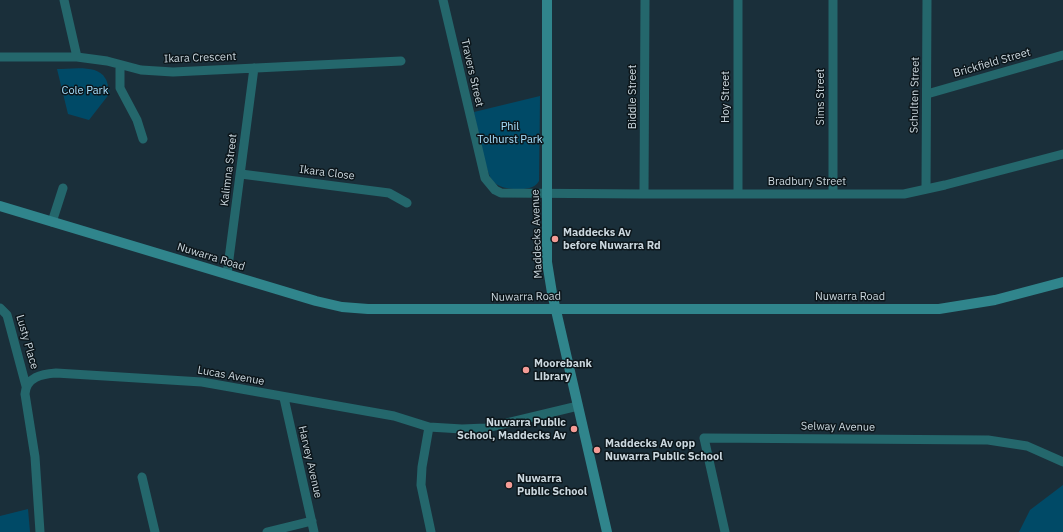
<!DOCTYPE html>
<html>
<head>
<meta charset="utf-8">
<style>
	body { margin:0 }
	canvas { display:block; background:#1a2f3a }
</style>
</head>
<body>
<canvas width="1063" height="532"></canvas>
<script>
const context = document.querySelector('canvas').getContext('2d');
context.lineJoin = 'round';
function fillPath(path, color) {
  context.fillStyle = color;
  context.fill(path, 'evenodd');
}
function trace(path, color, width, dash) {
  context.strokeStyle = color;
  context.lineWidth = width;
  context.lineCap = dash ? 'butt' : 'round';
  context.setLineDash(dash || []);
  context.stroke(path);
}
function label(font, color, halo, rows, align = 'center') {
  context.font = font + ' "IBM Plex Sans",sans-serif';
  context.lineWidth = 3;
  context.setLineDash([]);
  context.textBaseline = 'middle';
  context.strokeStyle = halo;
  context.fillStyle = color;
  for (const [text, x, y, turn = 0] of rows) {
    context.save();
    context.translate(x, y);
    context.rotate((+turn || 0) * Math.PI / 180);
    context.textAlign = isNaN(turn) ? turn : align;
    if (halo) context.strokeText(text, 0, 0);
    context.fillText(text, 0, 0);
    context.restore();
  }
}
const green = new Path2D(`
	M 57,69 C 70,69 98,64 105,78 C 108,82 108,88 110,93 L 89,120 L 68,114 Z
	M 540,96 L 539,181 C 534,189 526,189 517,189 C 509,189 498,188 492,180 C 485,170 477,126 474,112 Z
	M 1063,485 L 1063,532 L 1019,532 L 1030,510 Z
	M 28,509 L 30,532 L 0,532 L 0,516 Z`);
const street = new Path2D(`
	M 64,0 L 77,57
	M 443,0 L 485,178 L 495,190 L 501,193 L 644,194 L 904,194 L 945,185 L 1063,154
	M 833,0 L 833,194
	M 0,57 L 77,57 L 107,61 L 141,70 L 173,72 L 401,61
	M 120,65 L 120,88 L 137,120 L 143,139
	M 927,94 L 1063,55
	M 241,174 L 389,193 L 407,203
	M 926,189 L 927,0
	M 644,194 L 645,0
	M 738,194 L 738,0
	M 52,222 L 63,188
	M 227,274 L 254,68
	M 0,308 L 7,315 L 26,386
	M 284,398 L 314,532
	M 429,427 L 422,467 L 421,485 L 431,532
	M 142,477 L 155,532
	M 40,532 L 35,457 L 25,394 C 26,377 42,374 56,373 L 202,382 L 394,416 L 429,427 L 462,429 L 486,428 L 578,406
	M 267,532 L 312,521
	M 725,532 L 704,438 L 988,440 L 1027,446 L 1063,462`);
const secondary = new Path2D(`
	M 547,0 L 547,262 L 552,293 L 607,532
	M 0,206 L 316,301 L 342,307 L 368,309 L 939,309 L 995,300 L 1063,282`);
const markers = [
	[555,239,4,"#f59c96"],
	[526,370,4,"#f59c96"],
	[574,429,4,"#f59c96"],
	[597,450,4,"#f59c96"],
	[509,485,4,"#f59c96"]
];
const streetNames = [
	["Ikara Crescent",200,58,-2],
	["Brickfield Street",992,63,-16],
	["Travers Street",472,73,77],
	["Schulten Street",915,95,-89],
	["Biddle Street",633,97,-90],
	["Hoy Street",726,97,-90],
	["Sims Street",821,97,-90],
	["Kalimna Street",229,170,-83],
	["Ikara Close",327,173,7],
	["Bradbury Street",807,182],
	["Maddecks Avenue",537,234,-92],
	["Nuwarra Road",211,257,17],
	["Nuwarra Road",526,297,-1],
	["Nuwarra Road",850,297],
	["Lusty Place",27,342,74],
	["Lucas Avenue",231,376,10],
	["Selway Avenue",838,427,1],
	["Harvey Avenue",310,462,77]
];
const parkNames = [
	["Cole Park",85,91],
	["Phil",510,127],
	["Tolhurst Park",510,140]
];
const poiNames = [
	["Maddecks Av",563,233],
	["before Nuwarra Rd",563,246],
	["Moorebank",534,364],
	["Library",534,377],
	["Nuwarra Public",566,423,"right"],
	["School, Maddecks Av",566,436,"right"],
	["Maddecks Av opp",605,444],
	["Nuwarra Public School",605,457],
	["Nuwarra",517,479],
	["Public School",517,492]
];
fillPath(green, '#004a67');
trace(street, '#24676c', 9);
trace(secondary, '#30858c', 10);
for (const [x, y, r, color] of markers) {
  const dot = new Path2D();
  dot.arc(x, y, r, 0, 2 * Math.PI);
  context.fillStyle = color;
  context.fill(dot);
  trace(dot, '#0c161b', 1.5);
}
label('11px', '#cbd7de', '#0c161b', streetNames);
label('11px', '#a8e0fe', '#0c161b', parkNames);
label('bold 11px', '#cbd7de', '#0c161b', poiNames, 'left');
</script>
</body>
</html>
